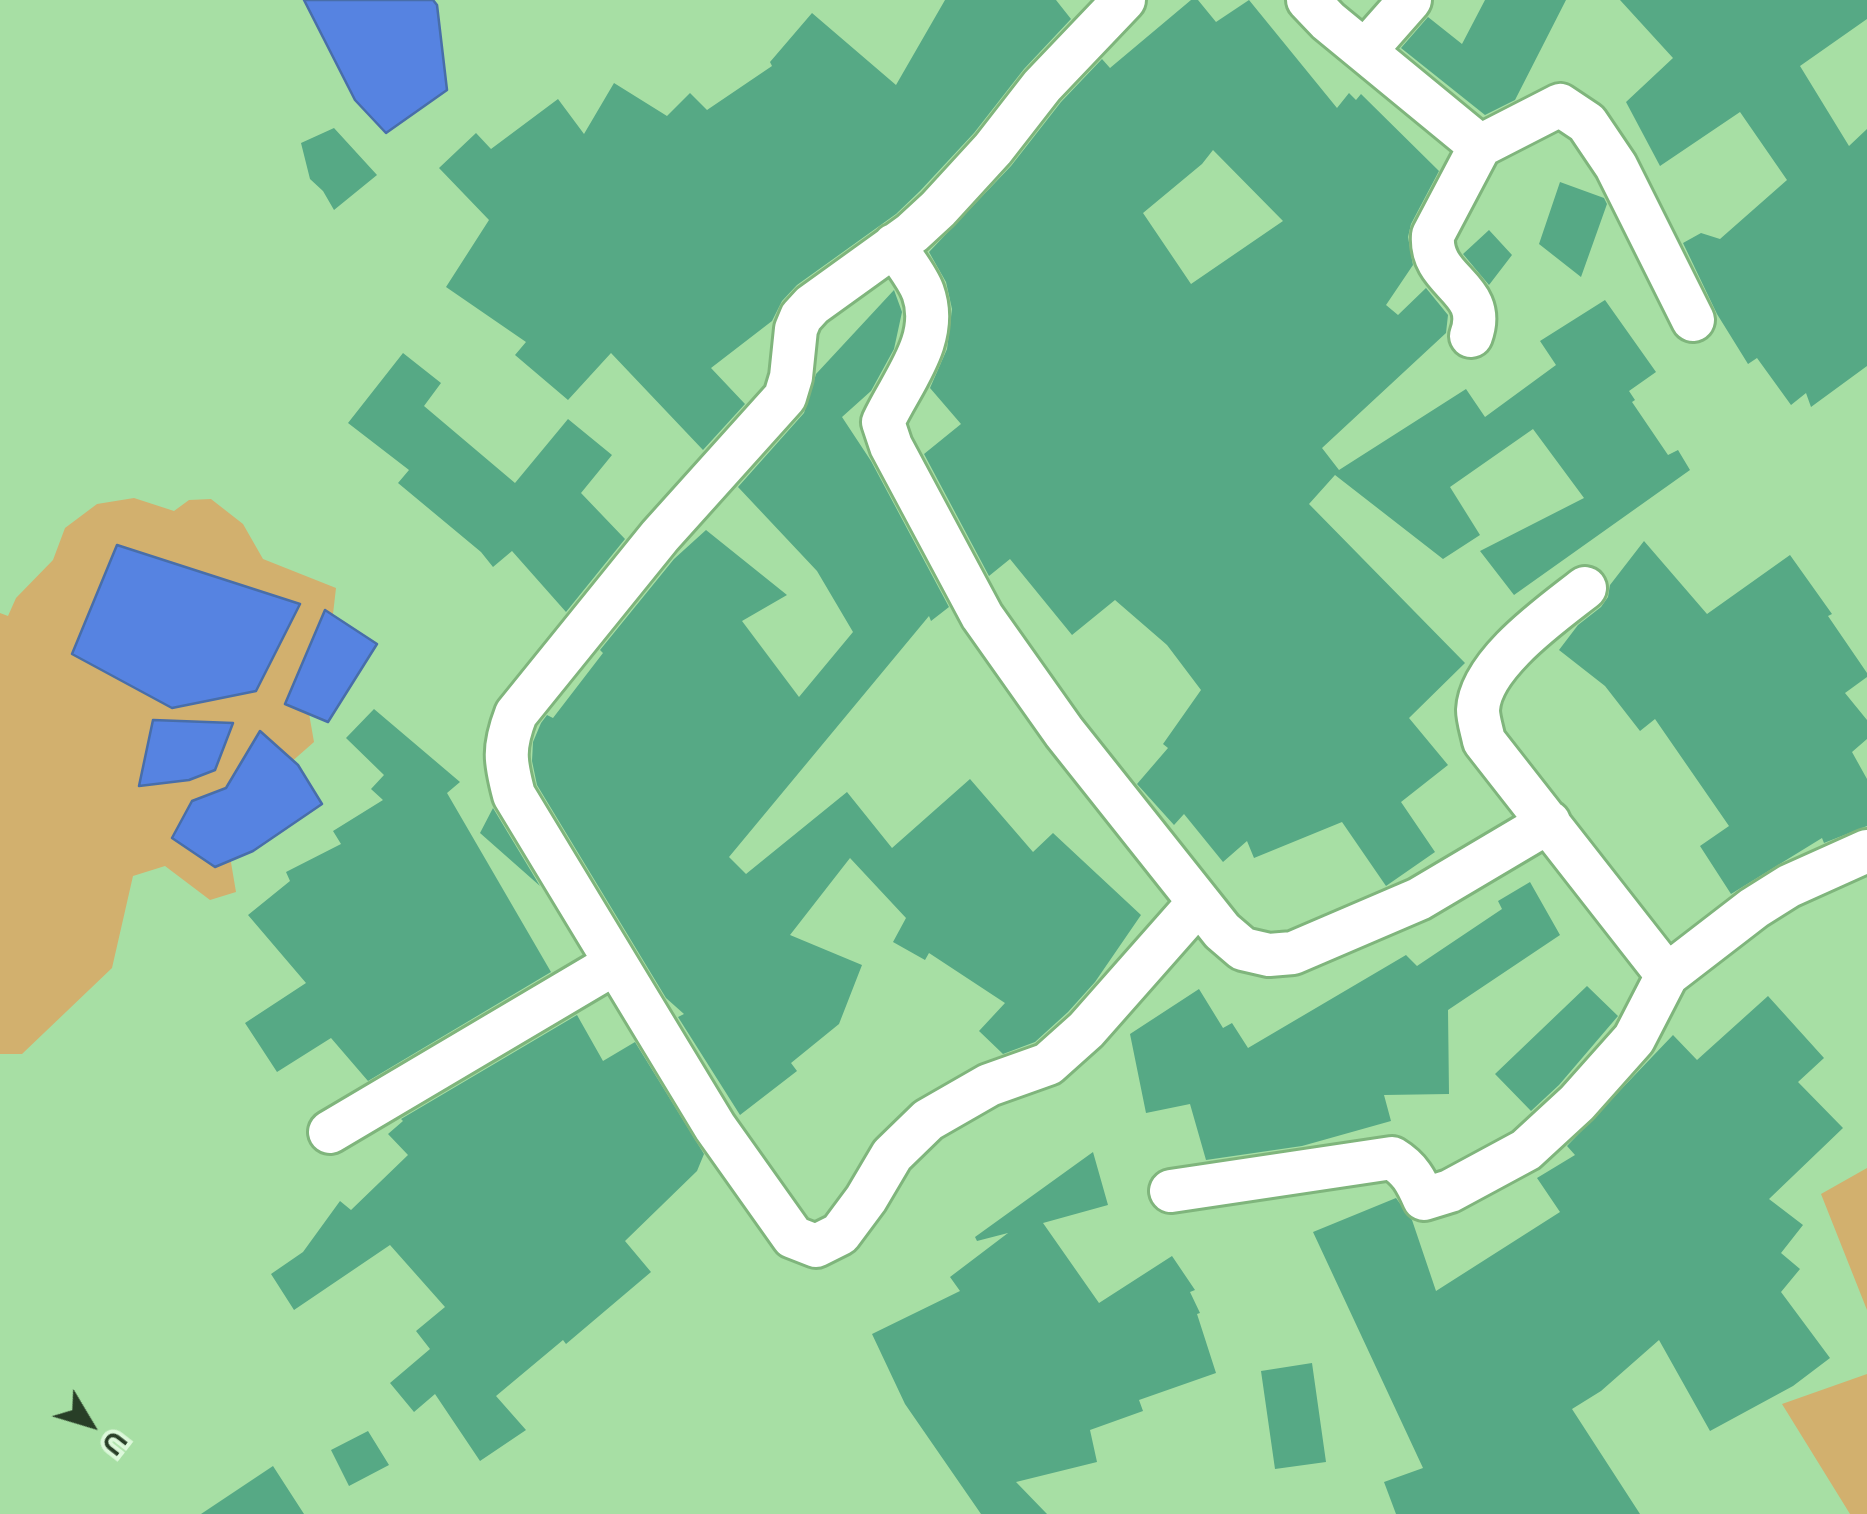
<!DOCTYPE html>
<html>
<head>
<meta charset="utf-8">
<style>
	body { margin:0 }
	#map { position:relative; width:1867px; height:1514px; overflow:hidden; background:#a7dfa4; font-family:Raleway,sans-serif }
	canvas { display:block }
	.north { position:absolute; left:40px; top:1374px; width:100px; height:100px; -webkit-text-stroke:8px #dcf8da; paint-order:stroke; rotate:128deg; font-size:28px; font-weight:700; line-height:40px; text-align:center; color:#283e27 }
	.north::after { content:''; display:block; margin:auto; width:35px; height:45px; background:#283e27; clip-path:polygon(50% 0,100% 100%,50% 72%,0 100%) }
</style>
</head>
<body>
<div id="map">
<canvas width="1867" height="1514"></canvas>
<div class="north">U</div>
</div>
<script>
const context = document.querySelector('canvas').getContext('2d');
context.lineJoin = 'round';
function fillPath(path, color) {
  context.fillStyle = color;
  context.fill(path, 'evenodd');
}
function trace(path, color, width, dash) {
  context.strokeStyle = color;
  context.lineWidth = width;
  context.lineCap = dash ? 'butt' : 'round';
  context.setLineDash(dash || []);
  context.stroke(path);
}
const green = new Path2D(`
	M 134,498 L 174,511 L 189,500 L 211,499 L 243,524 L 263,559 L 336,588 L 330,640 L 304,685 L 314,742 L 224,821 L 236,892 L 210,900 L 165,866 L 133,876 L 112,968 L 22,1054 L 0,1054 L 0,613 L 8,616 L 16,598 L 53,560 L 65,528 L 97,504 Z
	M 1867,1168 L 1867,1310 L 1821,1194 Z
	M 1867,1374 L 1867,1514 L 1850,1514 L 1782,1404 Z`);
const water = new Path2D(`
	M 304,0 L 433,0 L 437,5 L 447,90 L 386,133 L 355,100 Z
	M 117,545 L 300,604 L 256,691 L 172,708 L 72,654 Z
	M 325,610 L 377,644 L 328,722 L 285,704 Z
	M 153,720 L 233,723 L 215,770 L 189,780 L 139,786 Z
	M 260,731 L 298,765 L 322,804 L 253,851 L 215,867 L 172,838 L 192,801 L 226,788 Z`);
const building = new Path2D(`
	M 945,0 L 1056,0 L 1071,19 L 1024,69 L 974,133 L 920,191 L 896,214 L 797,285 L 782,301 L 772,321 L 711,368 L 745,404 L 703,450 L 611,353 L 568,400 L 515,355 L 526,342 L 446,287 L 489,220 L 439,168 L 476,133 L 491,149 L 558,99 L 584,134 L 614,83 L 667,116 L 690,93 L 707,110 L 772,66 L 770,62 L 812,13 L 896,85 Z
	M 1191,0 L 1198,0 L 1216,22 L 1249,0 L 1337,108 L 1349,93 L 1356,100 L 1361,94 L 1439,171 L 1411,224 L 1408,237 L 1413,265 L 1386,305 L 1398,315 L 1426,288 L 1448,315 L 1446,333 L 1322,448 L 1339,470 L 1466,389 L 1485,417 L 1556,365 L 1540,341 L 1605,300 L 1656,372 L 1629,391 L 1635,400 L 1632,402 L 1668,455 L 1678,450 L 1690,470 L 1514,595 L 1480,551 L 1584,498 L 1533,429 L 1450,487 L 1480,535 L 1443,559 L 1335,475 L 1309,504 L 1465,663 L 1409,718 L 1448,765 L 1401,802 L 1435,852 L 1386,886 L 1342,822 L 1254,858 L 1247,841 L 1223,862 L 1184,814 L 1174,825 L 1137,784 L 1168,748 L 1163,744 L 1201,690 L 1167,645 L 1115,600 L 1072,635 L 1010,559 L 989,576 L 924,454 L 961,424 L 930,388 L 947,349 L 952,309 L 946,282 L 929,252 L 1011,166 L 1061,102 L 1102,59 L 1110,68 ZM 1213,150 L 1283,221 L 1191,284 L 1143,213 L 1202,164 Z
	M 1485,0 L 1566,0 L 1515,100 L 1485,115 L 1401,48 L 1428,17 L 1462,44 Z
	M 1620,0 L 1867,0 L 1867,19 L 1800,66 L 1849,146 L 1867,129 L 1867,366 L 1811,407 L 1806,393 L 1791,405 L 1757,358 L 1748,364 L 1717,314 L 1683,243 L 1701,233 L 1720,239 L 1787,180 L 1740,112 L 1660,166 L 1626,102 L 1673,58 Z
	M 334,128 L 377,175 L 334,210 L 323,191 L 310,179 L 301,143 Z
	M 1560,182 L 1604,198 L 1607,204 L 1581,277 L 1539,244 Z
	M 1489,230 L 1512,255 L 1489,285 L 1463,254 Z
	M 894,290 L 902,312 L 894,349 L 871,391 L 842,417 L 871,461 L 949,607 L 931,621 L 929,616 L 729,857 L 746,874 L 847,792 L 892,848 L 970,779 L 1033,852 L 1053,833 L 1141,915 L 1095,982 L 1068,1012 L 1035,1042 L 1003,1054 L 979,1031 L 1005,1003 L 929,953 L 925,960 L 893,942 L 906,918 L 850,858 L 790,935 L 862,965 L 839,1024 L 791,1063 L 797,1071 L 740,1115 L 678,1017 L 684,1014 L 666,998 L 537,785 L 532,761 L 533,742 L 541,723 L 547,715 L 553,718 L 603,653 L 600,650 L 674,559 L 706,530 L 787,595 L 742,621 L 799,697 L 853,632 L 817,571 L 738,487 L 804,413 L 816,374 Z
	M 403,353 L 441,383 L 424,406 L 515,483 L 568,419 L 612,455 L 581,493 L 625,539 L 566,612 L 512,551 L 493,567 L 481,552 L 398,483 L 409,470 L 348,423 Z
	M 1644,541 L 1707,614 L 1790,555 L 1832,614 L 1828,616 L 1867,673 L 1867,677 L 1845,693 L 1867,720 L 1867,739 L 1852,752 L 1867,779 L 1867,826 L 1824,843 L 1822,838 L 1731,894 L 1700,846 L 1729,826 L 1655,719 L 1640,731 L 1605,686 L 1559,650 L 1578,625 L 1601,607 L 1608,597 L 1610,585 Z
	M 374,709 L 460,782 L 447,793 L 551,972 L 368,1081 L 331,1038 L 277,1072 L 245,1023 L 306,983 L 248,915 L 290,881 L 286,872 L 341,844 L 333,831 L 383,800 L 371,789 L 384,775 L 346,738 Z
	M 493,808 L 540,886 L 480,833 Z
	M 1530,882 L 1560,935 L 1448,1010 L 1449,1094 L 1384,1095 L 1391,1121 L 1302,1146 L 1206,1160 L 1190,1104 L 1146,1113 L 1130,1034 L 1199,989 L 1223,1028 L 1232,1023 L 1248,1048 L 1406,955 L 1417,966 L 1502,909 L 1498,901 Z
	M 1587,986 L 1618,1016 L 1559,1085 L 1531,1111 L 1495,1074 Z
	M 1768,996 L 1824,1058 L 1798,1082 L 1843,1128 L 1769,1199 L 1803,1225 L 1781,1253 L 1800,1269 L 1781,1292 L 1830,1358 L 1793,1386 L 1710,1431 L 1659,1340 L 1601,1391 L 1572,1409 L 1640,1514 L 1396,1514 L 1384,1482 L 1423,1468 L 1313,1232 L 1396,1198 L 1412,1220 L 1436,1291 L 1560,1212 L 1537,1178 L 1575,1155 L 1567,1146 L 1673,1035 L 1697,1060 Z
	M 577,1015 L 603,1061 L 635,1042 L 704,1154 L 697,1171 L 625,1241 L 651,1272 L 566,1344 L 563,1340 L 496,1396 L 526,1430 L 480,1461 L 435,1394 L 414,1412 L 390,1383 L 430,1349 L 416,1331 L 445,1307 L 390,1245 L 294,1310 L 271,1274 L 303,1252 L 340,1201 L 351,1210 L 408,1155 L 388,1134 L 403,1121 L 401,1119 Z
	M 1093,1152 L 1108,1205 L 1043,1223 L 1099,1303 L 1172,1256 L 1195,1290 L 1190,1292 L 1200,1313 L 1197,1314 L 1216,1373 L 1139,1400 L 1143,1411 L 1090,1430 L 1097,1462 L 1016,1482 L 1047,1514 L 981,1514 L 905,1404 L 872,1334 L 960,1291 L 950,1277 L 1008,1233 L 977,1241 L 975,1237 Z
	M 1312,1363 L 1326,1462 L 1275,1469 L 1261,1371 Z
	M 368,1431 L 389,1465 L 349,1486 L 331,1450 Z
	M 273,1466 L 304,1514 L 201,1514 Z`);
const minor = new Path2D(`
	M 1124,0 L 1042,86 L 993,149 L 938,209 L 912,233 L 812,305 L 801,317 L 796,329 L 791,377 L 785,397 L 660,536 L 516,714 C 503,748 505,761 514,795 L 715,1127 L 793,1237 L 816,1246 L 840,1234 L 866,1199 L 892,1155 L 928,1120 L 989,1085 L 1048,1064 L 1086,1030 L 1199,902
	M 1308,0 L 1328,21 L 1480,146 L 1560,105 L 1587,123 L 1616,166 L 1693,320
	M 1365,51 L 1410,0
	M 894,245 C 903,260 917,276 923,292 C 940,339 902,381 883,422 L 891,446 L 982,616 L 1064,732 L 1222,931 L 1243,949 L 1269,955 L 1293,953 L 1419,899 L 1549,822
	M 1471,336 C 1489,287 1429,283 1433,235 L 1480,146
	M 1585,588 C 1552,614 1480,664 1478,710 C 1478,719 1482,731 1484,741 L 1667,975
	M 330,1132 L 614,964
	M 1171,1191 L 1392,1158 C 1410,1169 1416,1181 1424,1199 L 1450,1191 L 1526,1150 L 1577,1103 L 1634,1039 L 1667,975 L 1754,908 L 1789,886 L 1867,851`);
fillPath(green, '#d2b06e');
fillPath(water, '#5683e1');
trace(water, '#486ea9', 2.5);
fillPath(building, '#56a985');
trace(minor, '#7fb57c', 48);
trace(minor, '#fff', 42);
</script>
</body>
</html>
